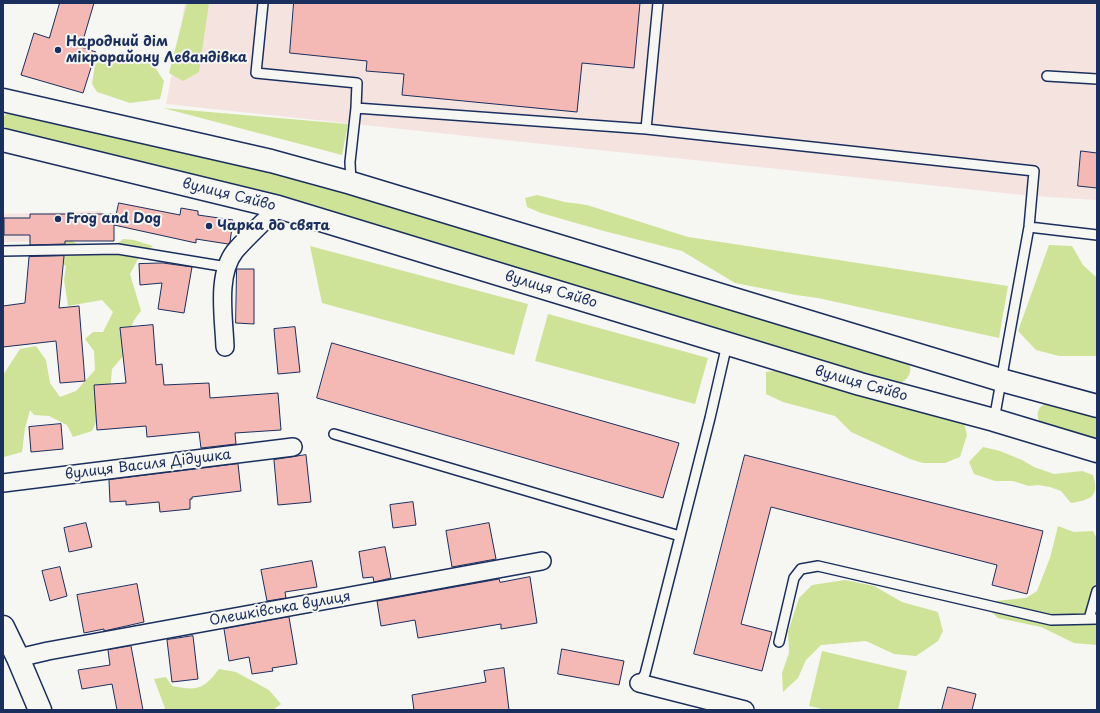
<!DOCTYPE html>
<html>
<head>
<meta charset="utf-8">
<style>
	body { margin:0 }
	#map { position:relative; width:1100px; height:713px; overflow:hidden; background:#f6f6f2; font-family:"Playpen Sans",sans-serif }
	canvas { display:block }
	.frame { position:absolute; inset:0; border:4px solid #1b2f5e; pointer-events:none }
</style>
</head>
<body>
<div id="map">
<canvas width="1100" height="713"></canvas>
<div class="frame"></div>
</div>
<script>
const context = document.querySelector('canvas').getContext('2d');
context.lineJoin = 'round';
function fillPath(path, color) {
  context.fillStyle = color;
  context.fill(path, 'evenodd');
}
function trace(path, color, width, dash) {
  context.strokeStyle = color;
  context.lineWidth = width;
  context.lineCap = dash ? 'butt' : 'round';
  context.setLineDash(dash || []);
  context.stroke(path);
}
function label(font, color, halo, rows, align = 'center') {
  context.font = font + ' "Playpen Sans",sans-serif';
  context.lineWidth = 4;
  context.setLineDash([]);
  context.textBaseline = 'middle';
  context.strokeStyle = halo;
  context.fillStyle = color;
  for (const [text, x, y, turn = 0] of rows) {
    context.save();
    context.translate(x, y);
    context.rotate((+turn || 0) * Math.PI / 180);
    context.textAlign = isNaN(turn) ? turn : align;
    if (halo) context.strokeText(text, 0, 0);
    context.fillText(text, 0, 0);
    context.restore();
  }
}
const built = new Path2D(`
	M 185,3 L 1097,3 L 1097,200 L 1032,196 L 166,104 Z
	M 101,211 L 102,240 L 3,242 L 3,214 Z`);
const green = new Path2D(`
	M 187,3 L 209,3 L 199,72 L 183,81 L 169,73 Z
	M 125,53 L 140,59 L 154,66 L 164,81 L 160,99 L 130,103 L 97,92 L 92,84 L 95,64 L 109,56 Z
	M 163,108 L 348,124 L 342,155 Z
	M 7,113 L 12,113 L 266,170 L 903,358 C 911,363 913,371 907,378 C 905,381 902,381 900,385 L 204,179 L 204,177 L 9,130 L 3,125 L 4,116 Z
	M 537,195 L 565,202 L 587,205 L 688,237 L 1008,286 L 999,338 L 818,298 L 796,295 L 735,283 L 682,251 L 604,231 L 541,213 L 527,207 L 525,198 Z
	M 58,231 L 87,251 L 108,251 L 123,239 L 134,240 L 153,246 L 139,257 L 130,274 L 141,311 C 129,325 131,329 131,347 L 112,369 L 110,391 L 92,431 L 73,437 L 67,425 L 49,416 L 34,415 L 30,410 L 25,428 L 22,452 L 4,457 L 3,375 L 20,349 L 36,346 L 46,360 L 50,383 L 60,397 L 76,391 L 95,370 L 94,351 L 85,339 L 93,332 L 103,332 L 113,312 L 102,300 L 68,306 L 64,280 L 66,266 L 48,256 L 45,244 Z
	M 1049,245 L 1072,246 L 1083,265 L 1097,278 L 1097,356 L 1059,356 L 1036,350 L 1018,331 Z
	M 310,246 L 528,304 L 514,355 L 322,303 Z
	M 548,314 L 708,358 L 695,404 L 535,361 Z
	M 783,369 L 963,419 L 967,435 L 960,457 L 945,463 L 923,463 L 910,459 L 851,432 L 835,416 L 783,402 L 766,394 L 766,372 Z
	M 1047,403 L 1097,416 L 1097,443 L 1041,425 C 1036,416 1036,407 1047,403 Z
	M 983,447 L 1000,451 L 1022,460 L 1034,467 L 1054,474 L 1082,471 L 1093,475 C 1100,497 1090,500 1071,503 L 1061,491 L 1050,487 L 1038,485 L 1029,486 L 1013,481 L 995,481 L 974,474 L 969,462 Z
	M 1058,526 L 1074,532 L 1093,531 L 1097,539 L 1096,576 L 1097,581 L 1097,645 L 1074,643 L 1041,627 L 998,618 L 987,608 L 995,601 L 1026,598 L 1037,591 L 1050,558 Z
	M 845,580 L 874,586 L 902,602 L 938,612 L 943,631 L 938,641 L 916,656 L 894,654 L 866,641 L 821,645 L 806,660 L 798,678 L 783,692 L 782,673 L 789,653 L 788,632 L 799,598 L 812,585 Z
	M 822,651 L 907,671 L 898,710 L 826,710 L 809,706 Z
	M 219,669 L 236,672 L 269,690 L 281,704 L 273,710 L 164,710 L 165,708 L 154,679 L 166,677 L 172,686 C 197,691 203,690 219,669 Z`);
const building = new Path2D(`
	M 60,3 L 94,3 L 81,47 L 96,52 L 83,93 L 21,75 L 34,33 L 49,38 Z
	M 294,3 L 640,3 L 634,68 L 582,63 L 577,112 L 402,95 L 404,74 L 366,71 L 367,61 L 290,53 Z
	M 1081,151 L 1097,153 L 1097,188 L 1078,186 Z
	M 119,203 L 180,215 L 181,208 L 198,211 L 198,215 L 233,220 L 230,242 L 228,244 L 196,239 L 196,243 L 114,225 L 114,241 L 65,241 L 65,244 L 30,245 L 30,235 L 4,235 L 4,218 L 30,218 L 30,214 L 114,214 L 114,224 Z
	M 64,256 L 59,308 L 79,306 L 85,381 L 60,383 L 56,341 L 3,347 L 3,306 L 25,303 L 29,257 Z
	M 163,263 L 192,267 L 184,313 L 158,309 L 162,283 L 140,285 L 139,264 Z
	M 237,269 L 254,269 L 254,324 L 236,323 Z
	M 153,325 L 156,365 L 162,364 L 164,385 L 209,383 L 210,398 L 278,393 L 281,430 L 235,433 L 236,444 L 201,448 L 199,432 L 147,437 L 146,426 L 97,430 L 94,385 L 126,383 L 120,328 Z
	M 295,327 L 300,372 L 278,374 L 274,329 Z
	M 332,343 L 679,443 L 663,498 L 317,398 Z
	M 61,424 L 63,449 L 31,452 L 29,427 Z
	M 306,455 L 311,502 L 278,505 L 274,460 Z
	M 745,455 L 1043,531 L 1027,594 L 992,585 L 997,565 L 771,507 L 741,624 L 772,632 L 762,671 L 694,654 Z
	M 238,464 L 241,491 L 192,497 L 192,499 L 190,499 L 190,509 L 160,512 L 159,502 L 126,505 L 126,501 L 110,502 L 109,480 Z
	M 413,502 L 416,525 L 393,528 L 390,505 Z
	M 86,523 L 92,547 L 69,552 L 64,528 Z
	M 489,523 L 496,559 L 452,567 L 446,531 Z
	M 385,547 L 391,578 L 374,582 L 373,577 L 363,578 L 359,552 Z
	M 312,561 L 317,587 L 285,592 L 286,598 L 267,601 L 261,570 Z
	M 60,567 L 67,596 L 50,601 L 42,571 Z
	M 530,577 L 537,623 L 501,629 L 501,624 L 418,638 L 415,620 L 381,626 L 377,601 L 499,579 L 500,582 Z
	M 137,584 L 144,622 L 104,631 L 104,629 L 84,633 L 77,595 Z
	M 289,617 L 297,664 L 272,668 L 273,671 L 252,674 L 249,657 L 229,661 L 224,629 Z
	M 193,636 L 198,679 L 172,682 L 167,640 Z
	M 131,646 L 143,710 L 117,710 L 112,684 L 82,689 L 78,670 L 110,665 L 108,650 Z
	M 562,649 L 624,661 L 619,685 L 558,674 Z
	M 504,668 L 509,710 L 414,710 L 412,695 L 486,682 L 484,671 Z
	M 948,687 L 976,694 L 972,710 L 942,710 Z`);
const lane = new Path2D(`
	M 263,3 L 256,73 L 357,83 L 356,108 L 646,129 L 1034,171 L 1029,227 L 994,420
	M 1047,76 L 1097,79
	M 646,129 L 658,3
	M 351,183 L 350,162 L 356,108
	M 1029,227 L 1097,235
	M 3,251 L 118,249 L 227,267
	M 334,434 L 680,536
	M 1089,619 L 1097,591
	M 779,642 L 794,578 L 801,569 L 818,566 L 1051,620 L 1097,619
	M 639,683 L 645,674 L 710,418 L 727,344`);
const street = new Path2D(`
	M 225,347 C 224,318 216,275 235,251 C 248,236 264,222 278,207
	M 3,483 L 293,447
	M 18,658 L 48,651 L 542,561
	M 639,683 L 745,710`);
const secondary = new Path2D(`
	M 3,100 L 271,161 L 351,183 L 1001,380 L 1097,406
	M 3,140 L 278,207 L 860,384 L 994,420 L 1097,451
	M 3,627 L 18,658 L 40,710`);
const markers = [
	[58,50,4,"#1b2f5e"],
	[58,219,4,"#1b2f5e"],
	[209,226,4,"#1b2f5e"]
];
const poiNames = [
	["Народний дім",66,42],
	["мікрорайону Левандівка",66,58],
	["Frog and Dog",66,219],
	["Чарка до свята",217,226]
];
const streetNames = [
	["вулиця Сяйво",229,195,14],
	["вулиця Сяйво",551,290,17],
	["вулиця Сяйво",861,384,16],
	["вулиця Василя Дідушка",148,465,-7],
	["Олешківська вулиця",280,609,-10]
];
fillPath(built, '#f5e3e0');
fillPath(green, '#cee398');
fillPath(building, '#f4b8b5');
trace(building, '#1b2f5e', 1);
trace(lane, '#1b2f5e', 12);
trace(street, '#1b2f5e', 20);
trace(secondary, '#1b2f5e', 25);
trace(lane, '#f6f6f2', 9);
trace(street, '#f6f6f2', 17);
trace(secondary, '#f6f6f2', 22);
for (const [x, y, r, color] of markers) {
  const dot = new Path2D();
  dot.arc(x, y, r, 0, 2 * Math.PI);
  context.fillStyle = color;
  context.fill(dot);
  trace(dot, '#f6f6f2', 1.5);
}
label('bold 14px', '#1b2f5e', '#f6f6f2', poiNames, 'left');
label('14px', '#1b2f5e', '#f6f6f2', streetNames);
</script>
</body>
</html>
